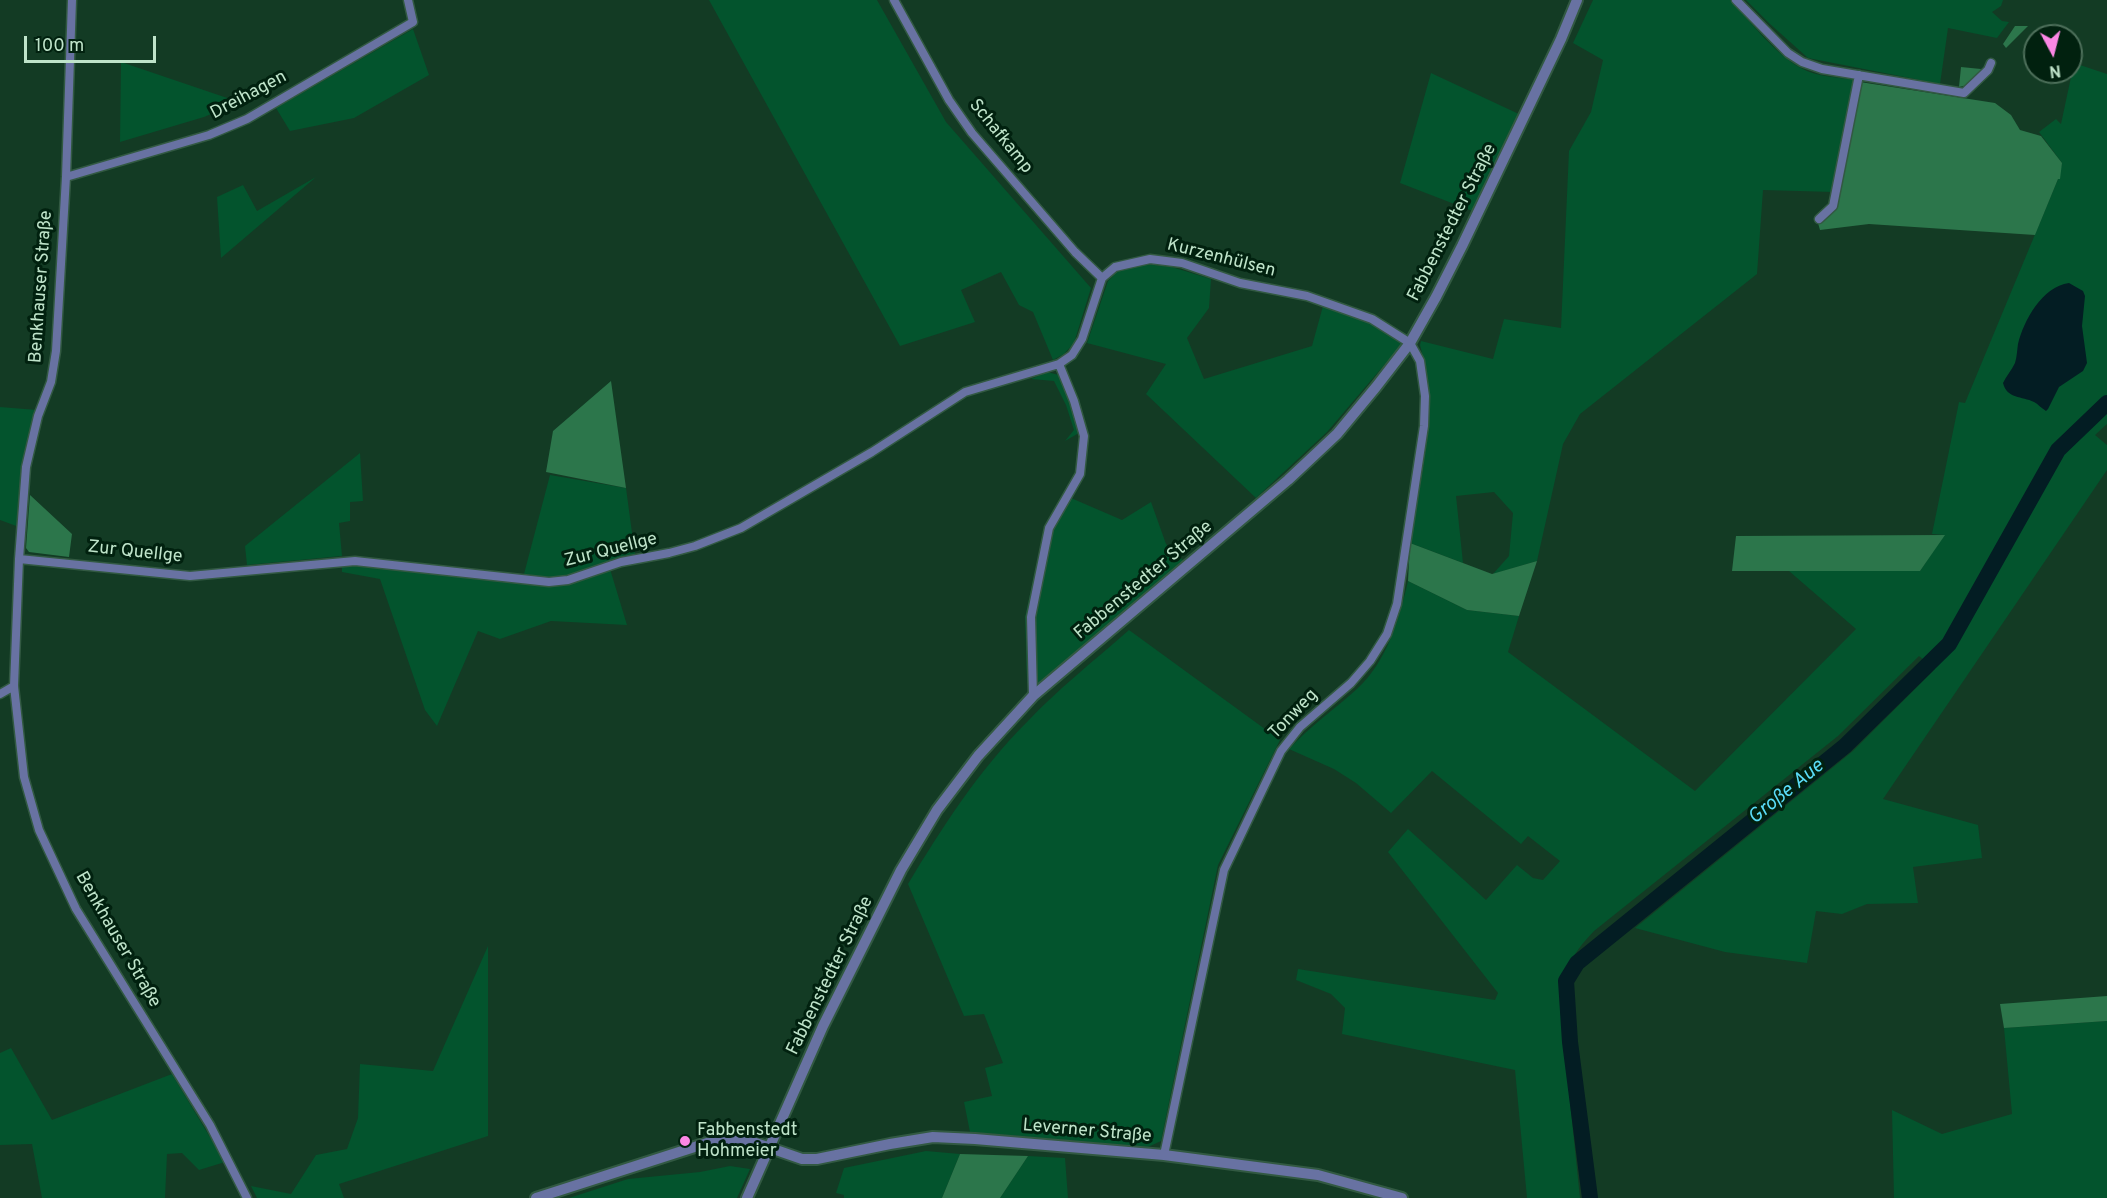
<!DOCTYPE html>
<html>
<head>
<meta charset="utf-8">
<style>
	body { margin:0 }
	#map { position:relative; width:2107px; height:1198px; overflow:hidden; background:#133b24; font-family:Overpass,sans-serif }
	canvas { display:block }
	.north { position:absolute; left:2023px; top:24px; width:60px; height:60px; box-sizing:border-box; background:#01210f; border:2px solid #4d6f5a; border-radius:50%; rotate:173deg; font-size:16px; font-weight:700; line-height:24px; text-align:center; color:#bfe4ca }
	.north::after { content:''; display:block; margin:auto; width:21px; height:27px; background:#fb87e5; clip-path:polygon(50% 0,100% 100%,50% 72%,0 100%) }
	.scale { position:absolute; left:24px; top:36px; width:132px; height:27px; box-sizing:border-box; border:3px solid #bfe4ca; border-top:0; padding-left:8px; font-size:18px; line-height:21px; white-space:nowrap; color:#bfe4ca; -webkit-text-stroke:4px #01210f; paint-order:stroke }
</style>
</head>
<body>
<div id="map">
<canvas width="2107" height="1198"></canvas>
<div class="north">N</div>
<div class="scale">100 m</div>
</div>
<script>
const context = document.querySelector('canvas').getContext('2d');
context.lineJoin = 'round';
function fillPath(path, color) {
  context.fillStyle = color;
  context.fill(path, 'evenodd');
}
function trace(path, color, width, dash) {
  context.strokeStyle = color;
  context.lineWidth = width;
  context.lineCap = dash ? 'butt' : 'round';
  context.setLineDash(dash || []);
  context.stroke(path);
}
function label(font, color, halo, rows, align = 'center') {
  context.font = font + ' Overpass,sans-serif';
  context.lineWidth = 6;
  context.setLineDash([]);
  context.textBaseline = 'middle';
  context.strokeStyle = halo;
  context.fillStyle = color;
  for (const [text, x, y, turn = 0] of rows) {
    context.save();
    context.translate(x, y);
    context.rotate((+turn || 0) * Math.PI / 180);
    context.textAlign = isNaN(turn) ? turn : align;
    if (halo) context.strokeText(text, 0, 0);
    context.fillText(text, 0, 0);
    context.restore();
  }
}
const green = new Path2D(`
	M 709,0 L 877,0 L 946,122 L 1091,288 L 1074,343 L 1064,354 L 1053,360 L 1033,312 L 1019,305 L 1001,272 L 961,290 L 975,322 L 900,346 Z
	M 1593,0 L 1730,0 C 1750,21 1775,54 1801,68 C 1816,77 1838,77 1856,80 L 1834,192 L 1763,190 L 1757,274 L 1580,414 L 1563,444 L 1537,561 L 1493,574 L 1509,556 L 1513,513 L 1494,492 L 1456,496 L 1463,563 L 1410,543 C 1421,475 1439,412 1420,345 L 1421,341 L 1493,359 L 1504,319 L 1561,328 L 1569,151 L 1591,112 L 1603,60 L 1573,43 Z
	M 1746,0 L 2003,0 L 2001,6 L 1992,12 L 2002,21 L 2009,22 L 1997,38 L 1948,28 L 1940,84 L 1808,58 L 1770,24 Z
	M 413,29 L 429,75 L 354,118 L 290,131 L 276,108 Z
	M 121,62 L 239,102 L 204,117 L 120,142 Z
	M 2074,63 L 2107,74 L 2107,424 L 2095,435 L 2107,445 L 2107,470 L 1883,799 L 1978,825 L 1982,858 L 1913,867 L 1918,903 L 1867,904 L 1842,914 L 1816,911 L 1807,963 L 1725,952 L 1635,928 L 1853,751 L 1935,669 L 1919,656 L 1838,736 L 1594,931 C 1571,955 1563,971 1560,1005 L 1580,1198 L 1527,1198 L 1515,1070 L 1342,1034 L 1345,1008 L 1331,994 L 1296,980 L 1298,969 L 1495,1000 L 1498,993 L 1388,852 L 1408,829 L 1486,900 L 1517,865 L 1533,878 L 1543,880 L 1560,861 L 1528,836 L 1521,844 L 1432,771 L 1391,813 L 1356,783 L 1334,769 L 1289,749 C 1310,726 1335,709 1358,688 C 1387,661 1399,619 1408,581 L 1467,610 L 1519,616 L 1508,652 L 1695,791 L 1856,629 L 1789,571 L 1920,571 L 1944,535 L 1932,534 L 1959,402 L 1965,403 L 2058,179 L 2062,163 L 2039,132 L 2056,119 L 2061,124 Z
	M 1431,73 L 1521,115 L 1475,212 L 1400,183 Z
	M 316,177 L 221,258 L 217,197 L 243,185 L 257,211 Z
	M 1145,264 L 1172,267 L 1211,279 L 1209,308 L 1187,338 L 1204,379 L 1312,346 L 1323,306 L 1371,323 L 1403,343 L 1327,432 L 1256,498 L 1146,394 L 1166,364 L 1087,343 L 1108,281 L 1118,271 Z
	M 1047,372 L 1059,375 L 1072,401 L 1079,433 L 1065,441 L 1074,430 L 1066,405 L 1054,381 L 1031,379 Z
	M 0,407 L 37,410 L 19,527 L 0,520 Z
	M 360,453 L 363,501 L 350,502 L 350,521 L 339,523 L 342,556 L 247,565 L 245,546 Z
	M 550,475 L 626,488 L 635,555 L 573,574 L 553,578 L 524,574 Z
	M 1064,495 L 1122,520 L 1151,502 L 1166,544 L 1185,562 L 1037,686 L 1027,683 L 1025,617 L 1041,544 L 1047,527 Z
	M 355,563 L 549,585 L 610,569 L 627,625 L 551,621 L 500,639 L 478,631 L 437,726 L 425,710 L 380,579 L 342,572 L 342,565 Z
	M 1129,630 L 1280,740 L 1218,865 L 1161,1141 L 1148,1147 L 970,1132 L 964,1102 L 992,1096 L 985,1068 L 1003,1063 L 984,1014 L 964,1016 L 908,884 C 943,826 979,770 1027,722 C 1058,689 1095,660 1129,630 Z
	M 488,946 L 488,1136 L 339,1184 L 344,1198 L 257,1198 L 251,1186 L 291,1194 L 316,1155 L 347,1149 L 358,1118 L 360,1064 L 433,1071 Z
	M 2107,1021 L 2107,1198 L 1894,1198 L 1892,1110 L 1942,1134 L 2012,1114 L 2004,1028 Z
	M 11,1048 L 52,1120 L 172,1074 L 225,1162 L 199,1170 L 182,1153 L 167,1154 L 165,1198 L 42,1198 L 32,1144 L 0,1145 L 0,1053 Z
	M 926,1151 L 960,1154 L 942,1198 L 844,1198 L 844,1195 L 836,1193 L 844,1168 Z
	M 1028,1156 L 1065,1158 L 1068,1198 L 1000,1198 Z
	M 730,1166 L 750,1169 L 737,1198 L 569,1198 L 628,1179 L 700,1172 Z`);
const forest = new Path2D(`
	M 2015,26 L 2028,26 L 2006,48 L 2003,44 Z
	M 1961,67 L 1981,69 C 1979,79 1968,86 1959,87 Z
	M 1860,82 L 1995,103 L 2011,115 L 2020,130 L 2041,136 L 2062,163 L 2060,179 L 2058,179 L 2035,235 L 1869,224 L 1820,230 L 1818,223 L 1835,208 Z
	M 611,381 L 626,488 L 546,472 L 553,431 Z
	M 30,495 L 72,534 L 69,557 L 29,552 L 26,548 Z
	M 1945,535 L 1920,571 L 1732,571 L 1736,536 Z
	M 1410,543 L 1492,574 L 1537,561 L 1519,616 L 1467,610 L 1408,581 Z
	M 2107,996 L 2107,1021 L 2004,1028 L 2000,1004 Z
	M 960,1154 L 1028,1156 L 1000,1198 L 942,1198 Z`);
const water = new Path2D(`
	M 2069,283 L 2083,291 L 2085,296 L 2082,326 L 2087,363 L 2083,371 L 2059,387 L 2048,409 L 2046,411 C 2041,408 2038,404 2034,402 C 2022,396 2007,399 2003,383 C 2006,376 2012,370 2015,363 C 2017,357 2017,350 2018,344 C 2024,320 2042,287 2069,283 Z`);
const river = new Path2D(`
	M 1590,1198 L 1570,1042 L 1566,981 L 1577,963 L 1845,746 L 1949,644 L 2058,450 L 2107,403`);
const minor = new Path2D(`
	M 72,0 L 66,177 L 56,351 L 51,382 L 38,416 L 26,467 L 19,559 L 14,686 L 24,777 L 39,830 L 76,909 L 210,1125 L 247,1198
	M 894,0 L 949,100 L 972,133 L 1075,252 L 1102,278
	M 1736,0 L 1788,53 L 1802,62 L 1822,69 L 1964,93 L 1988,70 L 1991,63
	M 66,177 L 209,135 L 247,119 L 413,22 L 408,0
	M 1819,219 L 1833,206 L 1859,75
	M 19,559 L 190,576 L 355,561 L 549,582 L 568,580 L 621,562 L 669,553 L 695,546 L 741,528 L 872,452 L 965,392 L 1059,364
	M 0,694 L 14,686
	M 1033,696 L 1031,617 L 1049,528 L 1080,474 L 1084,436 L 1074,401 L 1059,364 L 1072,355 L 1082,339 L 1102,278 L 1115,267 L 1150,259 L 1182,263 L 1240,283 L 1307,296 L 1372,319 L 1410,343 L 1420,361 L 1425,396 L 1424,426 L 1397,604 L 1387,634 L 1370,661 L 1351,683 L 1300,727 L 1281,751 L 1224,870 L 1164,1155`);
const tertiary = new Path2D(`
	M 536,1198 L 707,1143 L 738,1139 L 750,1141 L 802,1159 L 817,1159 L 890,1144 L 933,1137 L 975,1139 L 1164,1155 L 1318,1175 L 1402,1198
	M 747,1198 L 823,1026 L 901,870 L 937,810 L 978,756 L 1033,696 L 1288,480 L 1337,434 L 1376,387 L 1410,343 L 1436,297 L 1462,246 L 1561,39 L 1577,0`);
const markers = [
	[685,1141,6,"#fb87e5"]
];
const streetNames = [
	["Dreihagen",249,96,-28],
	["Schafkamp",1000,137,51],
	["Fabbenstedter Straße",1453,223,-63],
	["Kurzenhülsen",1221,259,14],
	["Benkhauser Straße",42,287,-86],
	["Zur Quellge",611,551,-14],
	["Zur Quellge",135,553,6],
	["Fabbenstedter Straße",1144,581,-40],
	["Tonweg",1294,715,-46],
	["Benkhauser Straße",117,940,60],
	["Fabbenstedter Straße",831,976,-64],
	["Leverner Straße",1087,1132,5]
];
const poiNames = [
	["Fabbenstedt",697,1131],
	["Hohmeier",697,1152]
];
const waterNames = [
	["Große Aue",1787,793,-39]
];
fillPath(green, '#03542d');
fillPath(forest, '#2c764b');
fillPath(water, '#031d23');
trace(river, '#031d23', 16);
trace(minor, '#325942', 11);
trace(tertiary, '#325942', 14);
trace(minor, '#6872a2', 8);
trace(tertiary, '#6872a2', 10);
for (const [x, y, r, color] of markers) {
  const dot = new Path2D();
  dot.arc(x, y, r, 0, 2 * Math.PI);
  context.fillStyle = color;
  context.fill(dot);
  trace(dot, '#01210f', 2);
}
label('18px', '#bfe4ca', '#01210f', streetNames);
label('18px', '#bfe4ca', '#01210f', poiNames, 'left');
label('italic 20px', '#5adcf8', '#01210f', waterNames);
</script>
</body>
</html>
